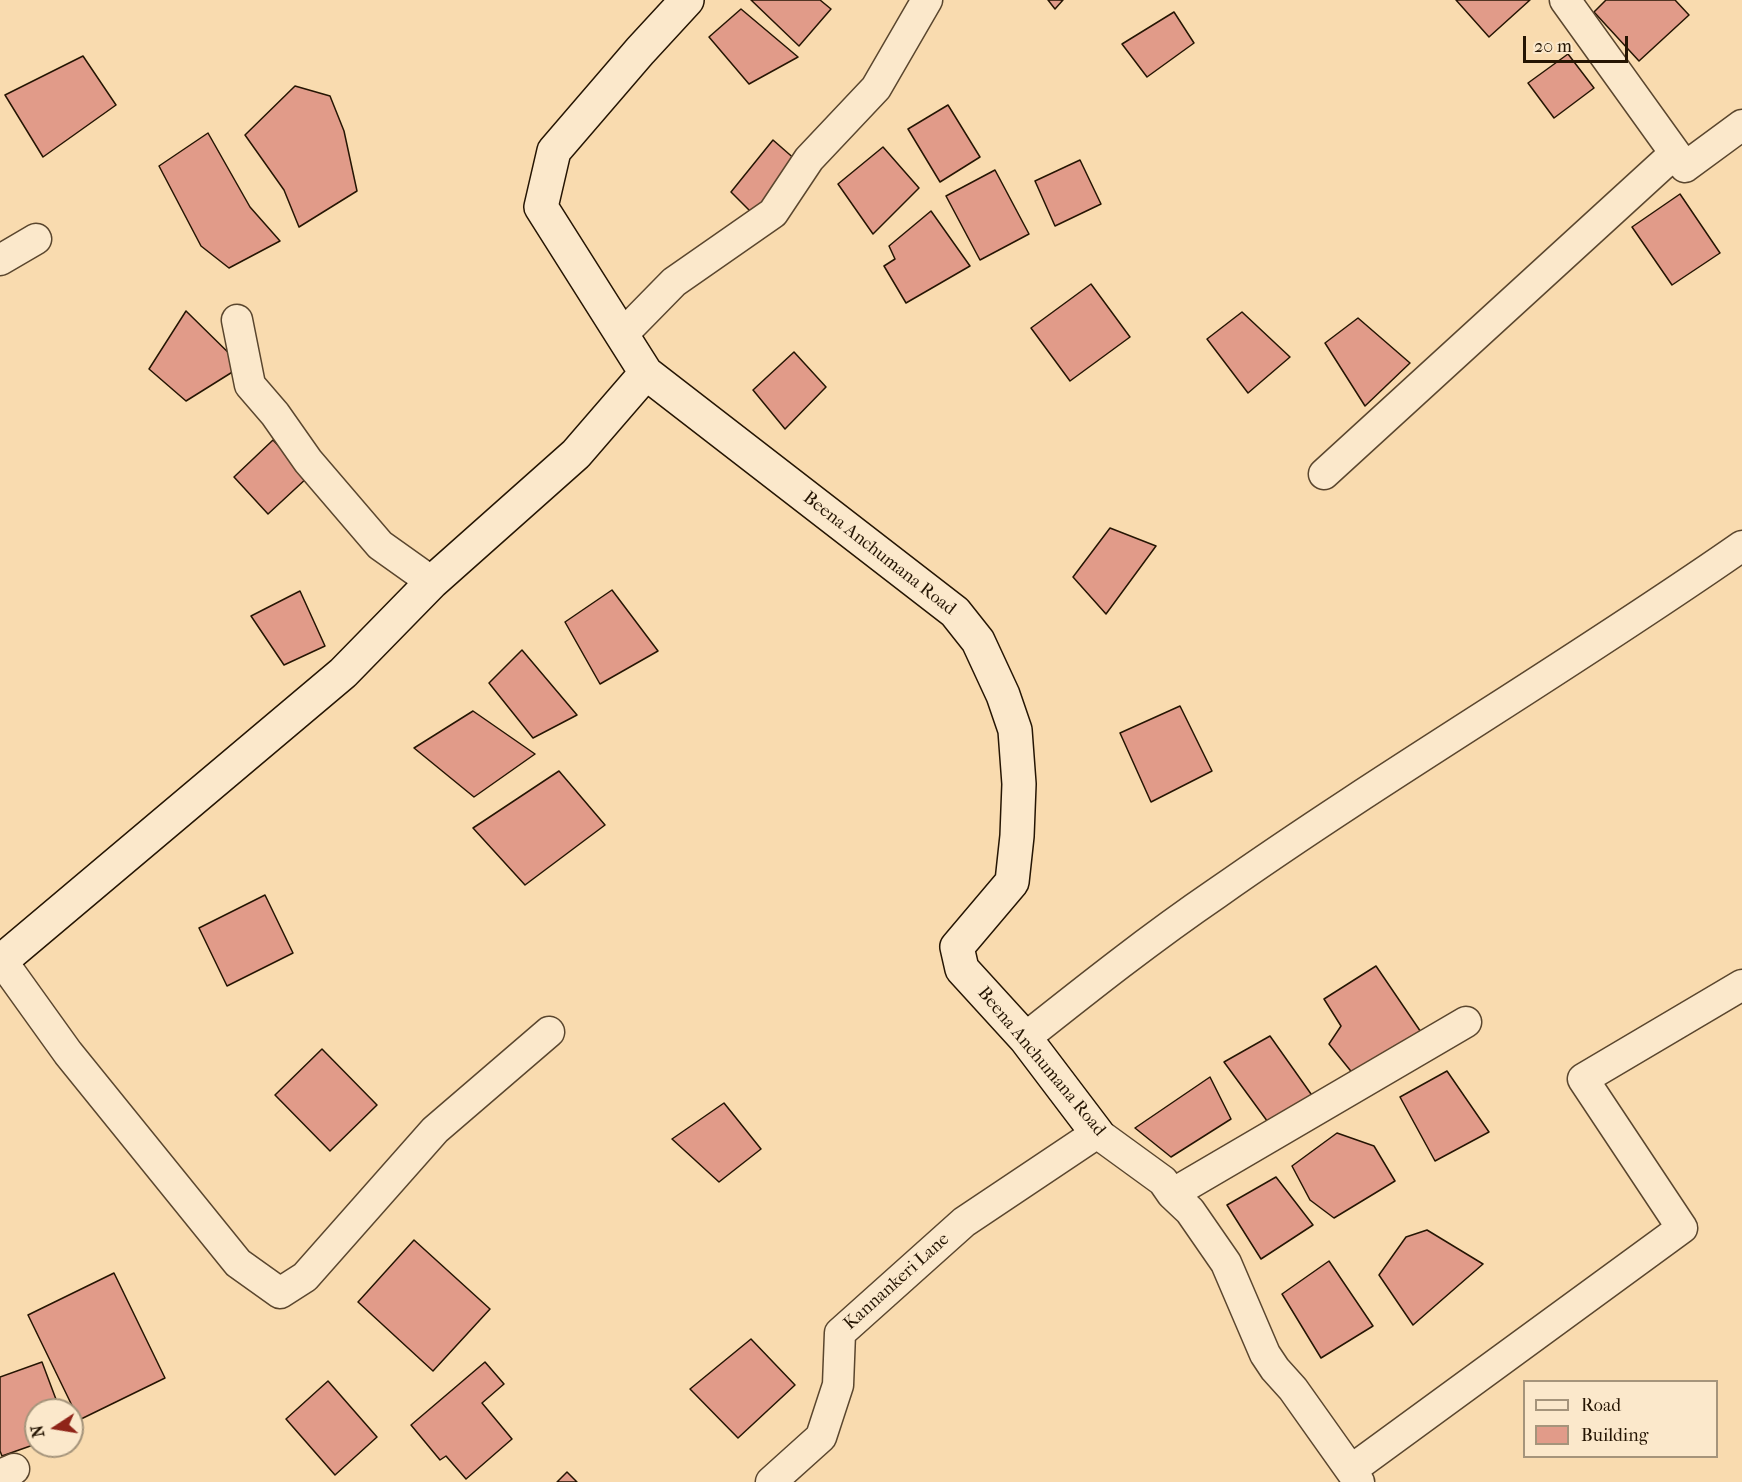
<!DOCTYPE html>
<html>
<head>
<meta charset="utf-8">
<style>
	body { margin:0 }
	#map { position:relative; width:1742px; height:1482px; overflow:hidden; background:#f9dbaf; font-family:"IM FELL French Canon",serif }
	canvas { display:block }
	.legend { position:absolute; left:1523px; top:1380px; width:195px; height:78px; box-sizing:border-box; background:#fbe8cb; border:2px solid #a5947b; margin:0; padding:8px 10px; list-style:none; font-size:18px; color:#251503 }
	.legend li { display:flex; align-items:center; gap:12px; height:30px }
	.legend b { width:30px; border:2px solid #a5947b }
	.north { position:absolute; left:24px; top:1398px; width:60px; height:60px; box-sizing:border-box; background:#fbe8cb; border:2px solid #a5947b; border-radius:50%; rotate:258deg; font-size:16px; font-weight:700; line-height:24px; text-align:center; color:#251503 }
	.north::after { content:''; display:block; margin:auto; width:21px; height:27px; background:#8f2418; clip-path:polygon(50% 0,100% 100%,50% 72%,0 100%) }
	.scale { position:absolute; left:1523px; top:36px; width:105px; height:27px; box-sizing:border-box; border:3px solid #251503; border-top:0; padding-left:8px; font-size:18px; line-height:21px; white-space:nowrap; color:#251503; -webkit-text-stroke:4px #fbe8cb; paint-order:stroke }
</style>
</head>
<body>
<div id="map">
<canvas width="1742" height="1482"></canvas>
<ul class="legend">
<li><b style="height:8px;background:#fbe8cb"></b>Road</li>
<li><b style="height:16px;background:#e19b89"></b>Building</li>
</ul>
<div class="north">N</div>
<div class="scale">20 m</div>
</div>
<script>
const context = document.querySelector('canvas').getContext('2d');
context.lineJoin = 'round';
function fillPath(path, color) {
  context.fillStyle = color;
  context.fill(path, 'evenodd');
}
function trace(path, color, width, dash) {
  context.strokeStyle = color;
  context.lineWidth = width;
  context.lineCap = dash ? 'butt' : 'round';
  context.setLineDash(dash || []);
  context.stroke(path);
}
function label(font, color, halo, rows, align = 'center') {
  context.font = font + ' "IM FELL French Canon",serif';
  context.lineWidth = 5;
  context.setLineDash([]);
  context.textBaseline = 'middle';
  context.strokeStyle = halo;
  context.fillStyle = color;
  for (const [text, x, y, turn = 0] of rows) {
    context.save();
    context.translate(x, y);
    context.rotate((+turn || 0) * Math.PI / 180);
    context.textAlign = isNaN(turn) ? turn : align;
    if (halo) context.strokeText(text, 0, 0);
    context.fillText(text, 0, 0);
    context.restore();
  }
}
const building = new Path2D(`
	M 751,0 L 820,0 L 831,9 L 799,46 Z
	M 1048,0 L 1063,0 L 1055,9 Z
	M 1456,0 L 1530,0 L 1489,37 Z
	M 1606,0 L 1675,0 L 1689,15 L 1639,61 L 1594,12 Z
	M 741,9 L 798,57 L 749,84 L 709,37 Z
	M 1174,12 L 1194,43 L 1147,77 L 1122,44 Z
	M 1568,54 L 1594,88 L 1554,118 L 1528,83 Z
	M 83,56 L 116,105 L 43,157 L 5,95 Z
	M 295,86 L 330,96 L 344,131 L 357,191 L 299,227 L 284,190 L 245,135 Z
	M 948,105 L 980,157 L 940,182 L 908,129 Z
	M 208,133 L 250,207 L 280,241 L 229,268 L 201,246 L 159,166 Z
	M 773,140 L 797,161 L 754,215 L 731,192 Z
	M 883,147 L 919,188 L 873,234 L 838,184 Z
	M 1080,160 L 1101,204 L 1055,226 L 1035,181 Z
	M 995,170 L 1029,234 L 980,260 L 946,196 Z
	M 1680,194 L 1720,253 L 1672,285 L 1632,227 Z
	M 931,211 L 970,266 L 906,303 L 884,266 L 895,259 L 889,246 Z
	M 1091,284 L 1130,337 L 1070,381 L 1031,328 Z
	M 186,311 L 242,366 L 186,401 L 149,369 Z
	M 1242,312 L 1290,357 L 1248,393 L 1207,339 Z
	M 1358,318 L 1410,363 L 1365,406 L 1325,343 Z
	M 794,352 L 826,387 L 785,429 L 753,390 Z
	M 273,440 L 308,477 L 268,514 L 234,477 Z
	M 1110,528 L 1156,546 L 1106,614 L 1073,577 Z
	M 612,590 L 658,651 L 600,684 L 565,622 Z
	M 300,591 L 325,646 L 284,665 L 251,616 Z
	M 522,650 L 577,715 L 533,738 L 489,683 Z
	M 1180,706 L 1212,771 L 1151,802 L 1120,733 Z
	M 473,711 L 535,754 L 474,797 L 414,748 Z
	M 559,771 L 605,825 L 525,885 L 473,828 Z
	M 265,895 L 293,953 L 227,986 L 199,928 Z
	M 1376,966 L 1425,1038 L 1354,1075 L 1329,1044 L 1341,1026 L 1324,999 Z
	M 1270,1036 L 1316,1101 L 1273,1129 L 1224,1062 Z
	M 322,1049 L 377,1105 L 330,1151 L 275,1095 Z
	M 1447,1071 L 1489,1132 L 1435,1161 L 1400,1097 Z
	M 1210,1077 L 1231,1119 L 1171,1157 L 1135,1128 Z
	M 724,1103 L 761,1149 L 719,1182 L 672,1139 Z
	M 1337,1133 L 1374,1146 L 1395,1181 L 1334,1218 L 1310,1200 L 1292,1166 Z
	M 1276,1177 L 1313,1225 L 1261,1259 L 1227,1205 Z
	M 1427,1230 L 1483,1264 L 1413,1325 L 1379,1275 L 1406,1237 Z
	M 414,1240 L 490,1309 L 433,1371 L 358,1302 Z
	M 1329,1261 L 1373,1326 L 1321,1358 L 1282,1294 Z
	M 114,1273 L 165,1378 L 79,1420 L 28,1315 Z
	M 751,1339 L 795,1385 L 738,1438 L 690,1389 Z
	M 42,1362 L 60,1410 L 36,1410 L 36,1444 L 2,1456 L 0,1451 L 0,1377 Z
	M 485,1362 L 504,1384 L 482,1403 L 512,1439 L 466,1479 L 446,1456 L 440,1460 L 411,1425 Z
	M 328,1381 L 377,1437 L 335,1475 L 286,1419 Z
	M 567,1472 L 577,1482 L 557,1482 Z`);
const street = new Path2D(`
	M 1565,0 L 1685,167 L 1742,125
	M 0,260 L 36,239
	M 237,320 L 250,385 L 275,414 L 308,461 L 380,545 L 432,582
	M 622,335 L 674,282 L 773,213 L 809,159 L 876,88 L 927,0
	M 1324,474 L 1674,154
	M 2,961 L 68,1053 L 238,1263 L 280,1293 L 305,1277 L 435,1130 L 549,1032
	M 1025,1038 C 1088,988 1151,938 1217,893 C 1389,772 1570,666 1742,546
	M 1172,1194 L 1466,1022
	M 1351,1470 L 1682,1228 L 1583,1079 L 1742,985
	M 0,1475 L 14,1469
	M 771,1482 L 821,1437 L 838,1385 L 840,1333 L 964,1222 L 1097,1133 L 1163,1181 L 1172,1194 L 1190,1211 L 1226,1263 L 1265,1354 L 1275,1369 L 1293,1389 L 1359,1482`);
const secondary = new Path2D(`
	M 687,0 L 640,51 L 554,151 L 541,207 L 646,373 L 955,612 L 978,641 L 1003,695 L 1015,730 L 1019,784 L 1017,836 L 1012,882 L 957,947 L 962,969 L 1025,1038 L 1097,1133
	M 0,962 L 343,673 L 432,582 L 576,454 L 646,373`);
const streetNames = [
	["Beena Anchumana Road",879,554,38],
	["Beena Anchumana Road",1041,1062,50],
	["Kannankeri Lane",897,1282,-42]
];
fillPath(building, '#e19b89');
trace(building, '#251503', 1.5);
trace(street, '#5a462e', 33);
trace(secondary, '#251503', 36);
trace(street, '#fbe8cb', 30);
trace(secondary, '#fbe8cb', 33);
label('18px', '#251503', '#fbe8cb', streetNames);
</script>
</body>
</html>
